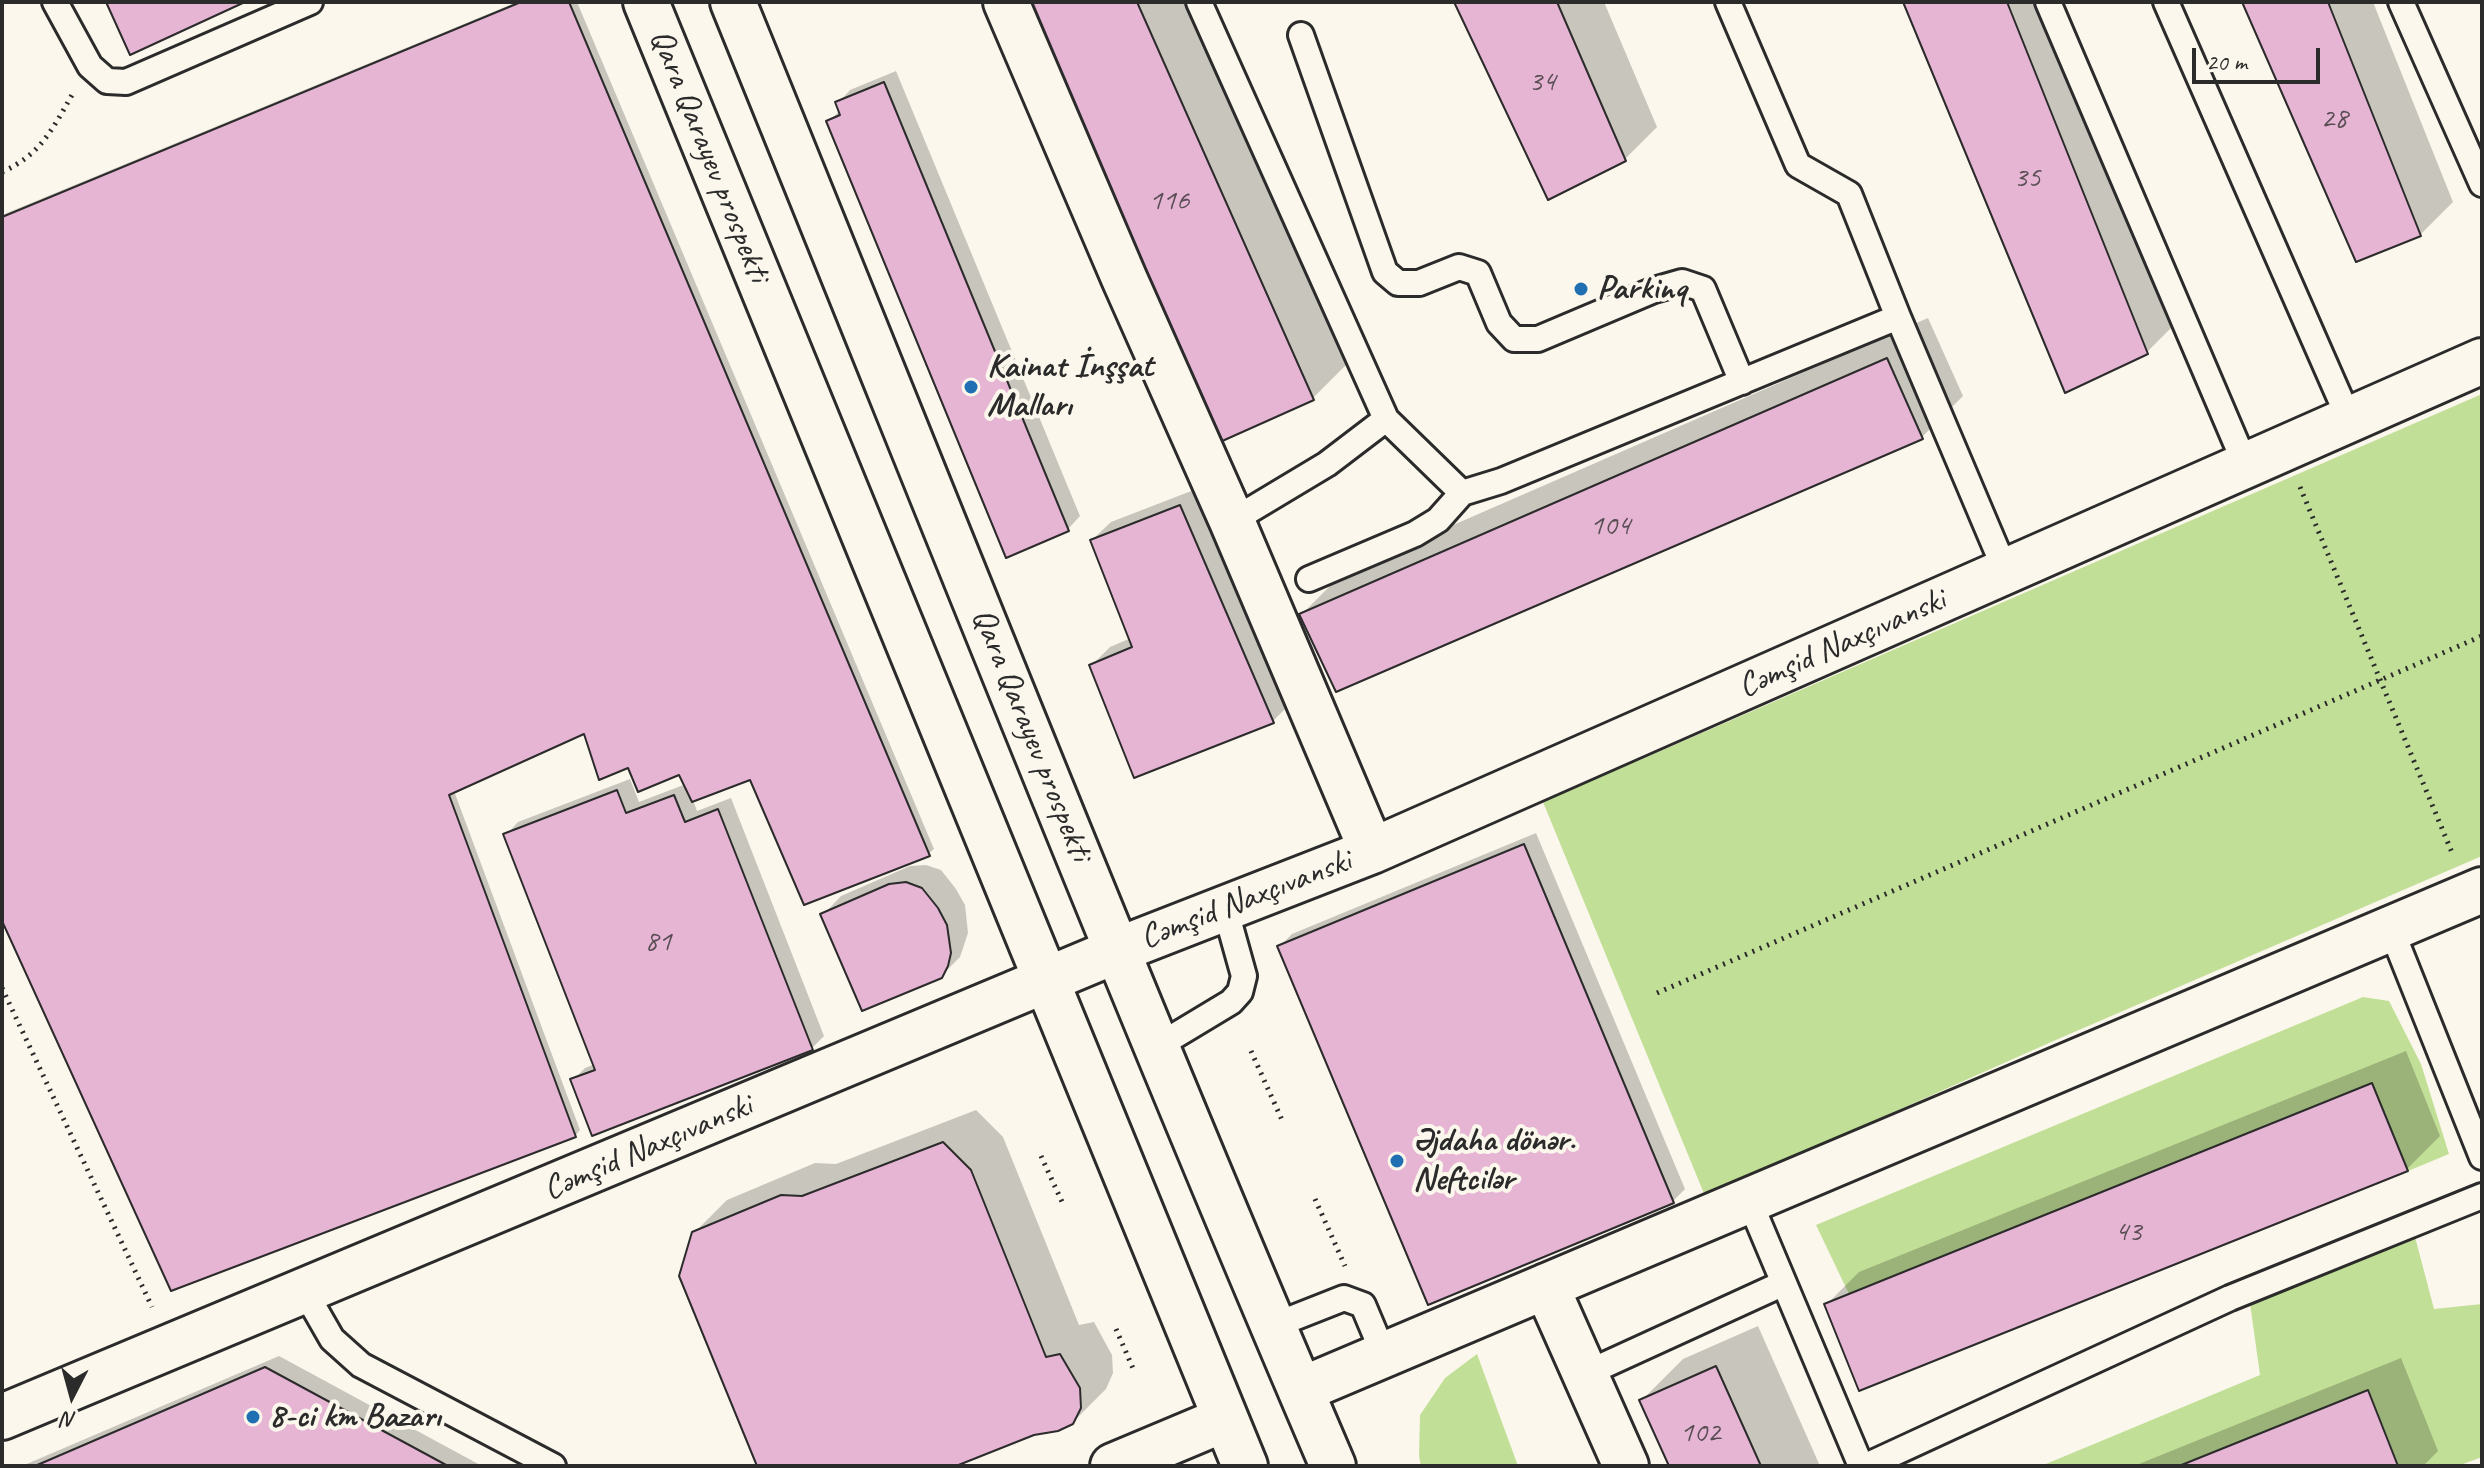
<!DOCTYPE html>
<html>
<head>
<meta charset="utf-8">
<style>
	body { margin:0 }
	#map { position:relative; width:2484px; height:1468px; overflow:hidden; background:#fbf7ec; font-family:Caveat,sans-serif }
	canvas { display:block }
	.frame { position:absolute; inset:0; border:4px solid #2b2b2b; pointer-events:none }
	.north { position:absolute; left:32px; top:1356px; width:80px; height:80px; -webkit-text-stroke:6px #fbf7ec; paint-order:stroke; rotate:186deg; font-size:22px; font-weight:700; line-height:32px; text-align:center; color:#2b2b2b }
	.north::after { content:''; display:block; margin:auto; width:28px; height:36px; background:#2b2b2b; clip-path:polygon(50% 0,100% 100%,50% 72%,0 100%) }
	.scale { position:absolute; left:2192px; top:48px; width:128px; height:36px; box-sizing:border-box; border:4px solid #2b2b2b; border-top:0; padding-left:10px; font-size:24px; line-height:28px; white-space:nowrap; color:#2b2b2b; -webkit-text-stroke:6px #fbf7ec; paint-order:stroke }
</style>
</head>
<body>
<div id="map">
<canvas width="2484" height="1468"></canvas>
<div class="frame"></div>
<div class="north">N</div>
<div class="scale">20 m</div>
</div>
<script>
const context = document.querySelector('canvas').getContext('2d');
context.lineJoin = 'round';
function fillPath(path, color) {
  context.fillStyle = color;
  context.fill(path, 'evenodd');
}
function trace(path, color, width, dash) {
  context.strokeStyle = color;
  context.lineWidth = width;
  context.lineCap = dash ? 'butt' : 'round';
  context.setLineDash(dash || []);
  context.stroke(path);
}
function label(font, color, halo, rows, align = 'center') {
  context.font = font + ' Caveat,sans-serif';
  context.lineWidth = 8;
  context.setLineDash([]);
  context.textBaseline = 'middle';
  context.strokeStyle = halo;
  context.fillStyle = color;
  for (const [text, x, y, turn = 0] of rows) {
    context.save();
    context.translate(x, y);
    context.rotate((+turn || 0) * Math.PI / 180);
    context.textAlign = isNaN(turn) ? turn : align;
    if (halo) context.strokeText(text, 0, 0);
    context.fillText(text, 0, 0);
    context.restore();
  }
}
const green = new Path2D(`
	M 2482,394 L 2482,856 L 2058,1039 L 1705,1196 L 1543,802 Z
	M 2363,997 L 2389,1001 L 2421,1064 L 2449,1154 L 2408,1171 L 2372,1083 L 1849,1294 L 1816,1225 Z
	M 2414,1233 L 2434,1309 L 2482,1304 L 2482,1457 L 2458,1466 L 2398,1466 L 2367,1390 L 2179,1466 L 2041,1466 L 2260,1375 L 2249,1296 Z
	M 1477,1354 L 1518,1466 L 1421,1466 L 1419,1456 L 1420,1415 L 1445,1378 Z`);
const shadow = new Path2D(`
	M 517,2 L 577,2 L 934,849 L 928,854 L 751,778 L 693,800 L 697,811 L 731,798 L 824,1036 L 811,1049 L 573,1080 L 585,1068 L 595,1064 L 506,835 L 518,822 L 630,779 L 639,802 L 686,784 L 680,773 L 630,765 L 585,732 L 454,791 L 580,1130 L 575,1136 L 2,916 L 2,215 Z
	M 1026,2 L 1196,2 L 1354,357 L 1313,398 Z
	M 1456,2 L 1604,2 L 1657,127 L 1624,160 Z
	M 1906,2 L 2053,2 L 2180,319 L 2147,352 Z
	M 2244,2 L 2373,2 L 2453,202 L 2420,235 Z
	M 896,71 L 1080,516 L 1068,529 L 829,122 L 840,110 L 838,103 L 850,90 Z
	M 1928,318 L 1963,396 L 1922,437 L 1302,614 L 1343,573 Z
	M 1199,488 L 1291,703 L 1273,721 L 1091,666 L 1110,647 L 1131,638 L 1092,540 L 1111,522 Z
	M 1536,833 L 1685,1189 L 1673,1201 L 1279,947 L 1292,934 Z
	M 926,865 L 941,870 L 956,889 L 965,905 L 968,933 L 960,957 L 941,976 L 823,915 L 841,896 L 910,866 Z
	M 2406,1051 L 2440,1136 L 2407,1169 L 1826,1305 L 1859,1272 Z
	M 976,1110 L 1003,1137 L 1079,1325 L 1094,1322 L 1112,1355 L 1113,1373 L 1106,1389 L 1072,1423 L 1033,1433 L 951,1466 L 759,1466 L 694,1233 L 727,1200 L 815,1163 L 836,1164 Z
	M 1758,1326 L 1820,1466 L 1671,1466 L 1642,1400 L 1683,1359 Z
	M 279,1356 L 482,1466 L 22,1466 Z
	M 2401,1358 L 2438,1451 L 2423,1466 L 2134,1466 Z`);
const building = new Path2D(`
	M 106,2 L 245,2 L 130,55 Z
	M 521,2 L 569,2 L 930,856 L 804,905 L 750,780 L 692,802 L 679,775 L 638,792 L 628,768 L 599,780 L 584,734 L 449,795 L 576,1137 L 171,1291 L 2,921 L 2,217 Z
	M 1024,2 L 1137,2 L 1314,400 L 1220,442 Z
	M 1454,2 L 1557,2 L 1626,161 L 1548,200 Z
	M 1903,2 L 2007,2 L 2148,354 L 2065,393 Z
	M 2242,2 L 2328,2 L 2421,236 L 2356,262 Z
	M 884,82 L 1069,531 L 1006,558 L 826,121 L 840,115 L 835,102 Z
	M 1887,358 L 1923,439 L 1336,692 L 1299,614 Z
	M 1180,505 L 1274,723 L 1134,778 L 1089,665 L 1132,647 L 1090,540 Z
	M 617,790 L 626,813 L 674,795 L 685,822 L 718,809 L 813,1050 L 592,1136 L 570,1079 L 595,1070 L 503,834 Z
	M 1524,844 L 1674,1203 L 1428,1305 L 1277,946 Z
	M 906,882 L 922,888 L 938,908 L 947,925 L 951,953 L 948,966 L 942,978 L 862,1011 L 820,914 L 889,884 Z
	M 2372,1083 L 2408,1171 L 1859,1391 L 1824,1304 Z
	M 943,1142 L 971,1170 L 1046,1357 L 1060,1354 L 1080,1388 L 1081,1408 L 1073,1424 L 1058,1431 L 1034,1435 L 956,1466 L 757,1466 L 679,1276 L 692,1232 L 781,1195 L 802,1196 Z
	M 1716,1366 L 1761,1466 L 1669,1466 L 1639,1400 Z
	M 265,1367 L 448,1466 L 35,1466 Z
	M 2368,1390 L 2398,1466 L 2179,1466 Z`);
const path = new Path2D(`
	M 2,172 C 40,155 52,130 72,95
	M 2300,487 L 2453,855
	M 2,988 L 152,1307
	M 1657,993 L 2482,636
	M 1251,1051 L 1282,1120
	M 1041,1156 L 1063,1204
	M 1315,1199 L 1345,1266
	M 1116,1329 L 1135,1373`);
const service = new Path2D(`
	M 55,2 L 90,66 L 107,81 L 126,82 L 310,2
	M 1199,2 L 1386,419 L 1462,493 L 1501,481 L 1898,317
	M 1728,2 L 1798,165 L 1849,194 L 1898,317 L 2006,572
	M 2048,2 L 2246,466
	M 2166,2 L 2350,421
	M 2401,2 L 2482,184
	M 1301,35 L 1385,272 L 1398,283 L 1419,283 L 1459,267 L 1478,273 L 1499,323 L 1514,339 L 1538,339 L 1654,290 L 1682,282 L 1703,289 L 1742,382
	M 1232,521 L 1327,464 L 1386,419
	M 1309,579 L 1415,534 L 1438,520 L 1462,493
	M 2391,929 L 2482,1157
	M 1158,1046 L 1231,1002 L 1240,992 L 1244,976 L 1225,908
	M 1749,1200 L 1861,1466
	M 305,1292 L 332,1339 L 361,1365 L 553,1466
	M 1273,1326 L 1344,1298 L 1363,1305 L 1384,1355
	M 1585,1374 L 1784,1283
	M 1866,1466 L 2230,1298 L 2482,1196`);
const minor = new Path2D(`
	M 1006,2 L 1124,278 L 1232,521 L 1372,851
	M 1546,1286 L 1626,1466
	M 1301,1390 L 2482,890
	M 2,1417 L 1118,950 L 1372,851 L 2482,361
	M 1113,1466 L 1225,1419`);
const primary = new Path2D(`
	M 646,2 L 1245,1466
	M 733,2 C 932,491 1125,982 1333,1466`);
const markers = [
	[1581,289,8,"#1f6fb2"],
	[971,387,8,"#1f6fb2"],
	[1397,1161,8,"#1f6fb2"],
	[253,1417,8,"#1f6fb2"]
];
const numberNames = [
	["34",1542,82],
	["28",2334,119],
	["35",2027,178],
	["116",1169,201],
	["104",1610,526],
	["81",658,942],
	["43",2128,1232],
	["102",1700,1433]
];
const streetNames = [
	["Qara Qarayev prospekti",709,156,68],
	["Cəmşid Naxçıvanski",1842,644,-24],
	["Qara Qarayev prospekti",1031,735,68],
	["Cəmşid Naxçıvanski",1246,900,-21],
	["Cəmşid Naxçıvanski",648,1148,-23]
];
const poiNames = [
	["Parkinq",1597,289],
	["Kainat İnşşat",987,367],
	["Malları",987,406],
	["Əjdaha dönər.",1413,1141],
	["Neftcilər",1413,1180],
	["8-ci km Bazarı",269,1417]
];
fillPath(green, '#c2df97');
fillPath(shadow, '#0003');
fillPath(building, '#e6b5d4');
trace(building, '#2b2b2b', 2);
trace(service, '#2b2b2b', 30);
trace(minor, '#2b2b2b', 50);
trace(primary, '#2b2b2b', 50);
trace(path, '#2b2b2b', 5, [2, 6]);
trace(service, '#fbf7ec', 24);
trace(minor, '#fbf7ec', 44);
trace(primary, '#fbf7ec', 44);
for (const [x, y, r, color] of markers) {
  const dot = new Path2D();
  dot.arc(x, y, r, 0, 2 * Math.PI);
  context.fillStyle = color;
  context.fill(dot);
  trace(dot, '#fbf7ec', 3);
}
label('30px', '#5a4e55', null, numberNames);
label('34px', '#2b2b2b', '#fbf7ec', streetNames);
label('bold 34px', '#2b2b2b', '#fbf7ec', poiNames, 'left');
</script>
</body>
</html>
